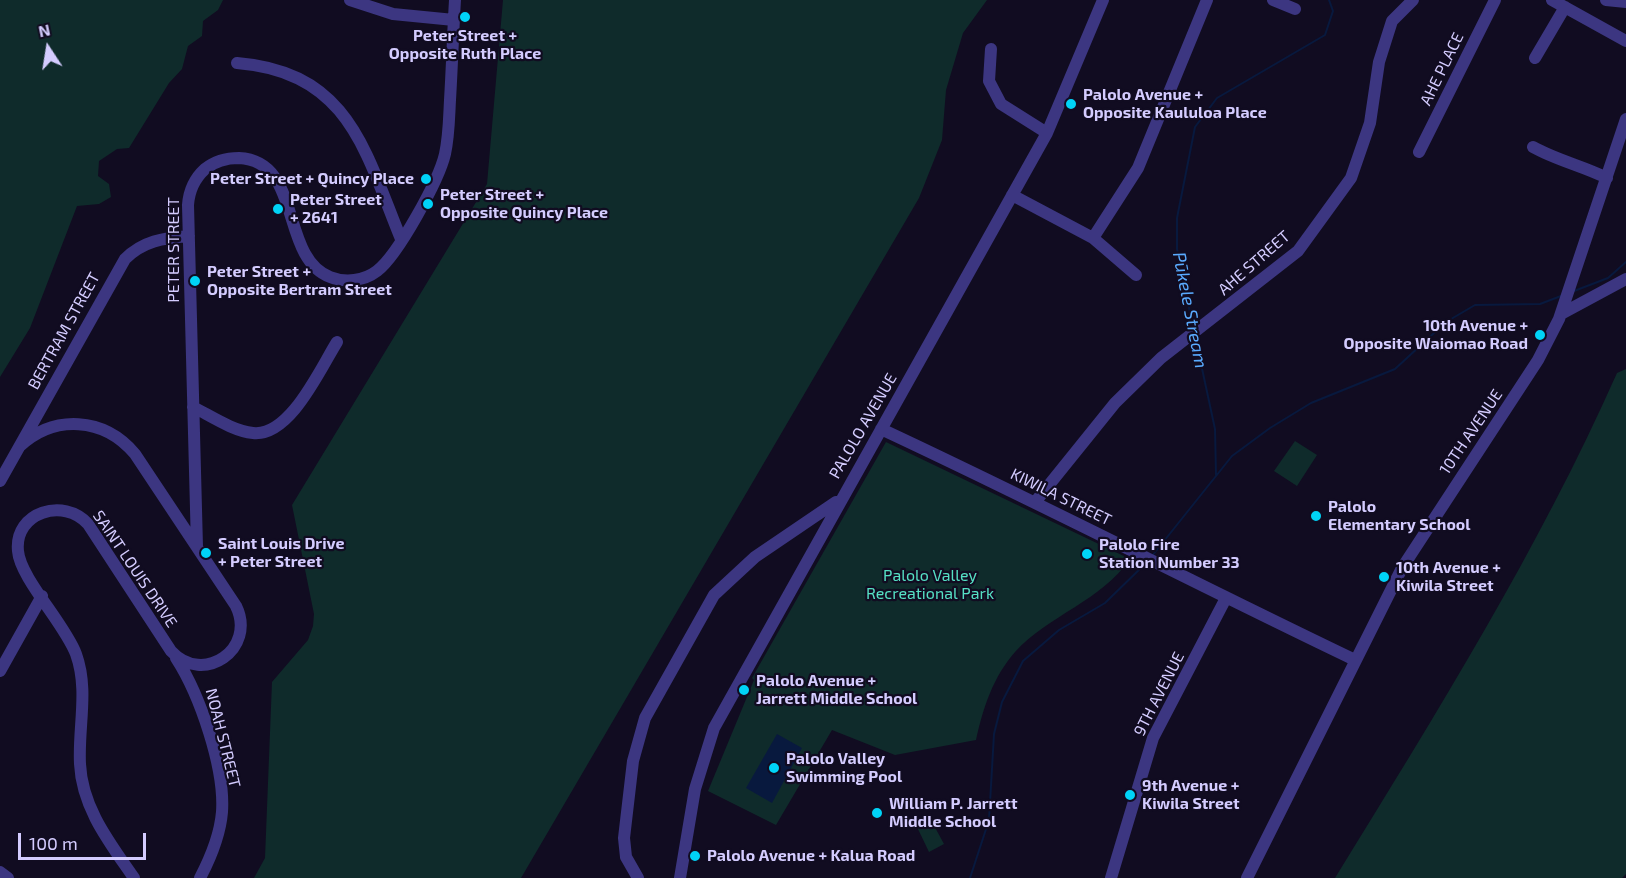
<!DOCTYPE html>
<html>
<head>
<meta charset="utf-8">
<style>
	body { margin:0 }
	#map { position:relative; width:1626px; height:878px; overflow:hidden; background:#110c21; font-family:"Exo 2",sans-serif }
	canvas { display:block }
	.north { position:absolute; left:18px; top:18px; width:60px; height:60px; -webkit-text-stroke:4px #110c21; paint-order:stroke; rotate:348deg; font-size:16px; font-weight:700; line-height:24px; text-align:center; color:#d4ccff }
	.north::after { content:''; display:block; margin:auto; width:21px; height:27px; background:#d4ccff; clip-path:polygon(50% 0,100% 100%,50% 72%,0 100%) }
	.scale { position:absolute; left:18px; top:833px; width:128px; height:27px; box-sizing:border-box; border:3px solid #d4ccff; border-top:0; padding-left:8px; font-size:18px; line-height:21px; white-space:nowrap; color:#d4ccff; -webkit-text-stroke:4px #110c21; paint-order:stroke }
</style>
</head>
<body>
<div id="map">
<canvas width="1626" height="878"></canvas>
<div class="north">N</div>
<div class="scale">100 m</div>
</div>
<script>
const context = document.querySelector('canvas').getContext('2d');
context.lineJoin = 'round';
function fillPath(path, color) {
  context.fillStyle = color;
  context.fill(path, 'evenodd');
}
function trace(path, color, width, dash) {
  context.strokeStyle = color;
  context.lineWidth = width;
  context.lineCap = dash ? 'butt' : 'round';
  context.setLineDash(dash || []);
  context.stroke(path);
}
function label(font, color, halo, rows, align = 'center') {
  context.font = font + ' "Exo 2",sans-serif';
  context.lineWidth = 4.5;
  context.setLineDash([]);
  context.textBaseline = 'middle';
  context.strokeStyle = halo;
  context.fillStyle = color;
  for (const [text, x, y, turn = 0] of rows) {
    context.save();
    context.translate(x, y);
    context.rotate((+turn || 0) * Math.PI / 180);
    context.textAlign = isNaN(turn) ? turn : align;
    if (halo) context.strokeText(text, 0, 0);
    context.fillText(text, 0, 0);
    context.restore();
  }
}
const green = new Path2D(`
	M 0,0 L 223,0 L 218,10 L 203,21 L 202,36 L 188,46 L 182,69 L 169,83 L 129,148 L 117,149 L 99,161 L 98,176 L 109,184 L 111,197 L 99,204 L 77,206 L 30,328 L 0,377 Z
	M 503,0 L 987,0 L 963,33 L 946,90 L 942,140 L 919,198 L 521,878 L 254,878 L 265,858 L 272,682 L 308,640 L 313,626 L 314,614 L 292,505 L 487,184 Z
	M 1626,369 L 1626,874 L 1622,878 L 1335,878 C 1436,714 1539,549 1617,373 Z
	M 1295,441 L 1317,455 L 1297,486 L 1274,471 Z
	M 886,442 L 1130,559 C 1101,601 1049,615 1015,652 C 993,677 983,708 976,740 L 895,755 L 832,730 L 776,825 L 708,791 L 754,680 L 752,678 Z
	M 931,820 L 944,844 L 929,852 L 917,827 Z`);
const water = new Path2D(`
	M 777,734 L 802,748 L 772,803 L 746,788 Z`);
const stream = new Path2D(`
	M 1574,291 L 1608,278 L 1626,262
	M 1193,327 L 1177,249 L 1177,218 L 1195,127 L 1217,98 L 1325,35 L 1333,11 L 1329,0
	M 1195,336 L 1215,429 L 1216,475
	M 1152,556 L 1232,456 L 1270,428 L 1311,403 L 1395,369 L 1446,322 L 1475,305 L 1540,304 L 1561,296
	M 970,878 L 989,820 L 994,734 L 1002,702 L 1023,661 L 1059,630 L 1105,603 L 1146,563`);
const minor = new Path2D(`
	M 350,0 L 393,14 L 454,20
	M 1273,0 L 1295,9
	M 1552,0 L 1626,41
	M 1606,0 L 1626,2
	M 991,49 L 989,81 L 1001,104 L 1047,133
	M 1535,58 L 1565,7
	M 237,63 C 349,72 365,151 401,239
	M 1533,147 C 1556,160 1583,166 1607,178
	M 1419,152 L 1495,0
	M 1012,195 L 1093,238 L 1138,168 L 1207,0
	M 1093,238 L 1136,275
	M 1561,314 L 1626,279
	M 193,407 C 211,416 233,431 253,433 C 290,437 320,369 337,342
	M 881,429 C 1040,503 1196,584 1355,660
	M 19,447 C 54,414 104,417 135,454 L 236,606 C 257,649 203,686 171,651 L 88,524 C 64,497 14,512 18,551 C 20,578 65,624 76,654 C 89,690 78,727 80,764 C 82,808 110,843 134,878
	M 0,481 L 125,259 C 143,241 163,238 189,236
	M 1036,501 L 1115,403 L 1161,358 L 1298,251 L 1351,178 L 1370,123 L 1379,62 L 1392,21 L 1413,0
	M 197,547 L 188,205 C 189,191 194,179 205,169 C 215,161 227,158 239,158 C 303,161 279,257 330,277 C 345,283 364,281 377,271 C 398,255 439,180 445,154 C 449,136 449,118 450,100 C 452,67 453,33 455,0
	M 176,658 C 200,695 225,768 222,812 C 220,836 211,857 200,878
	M 0,671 L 42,596
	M 0,872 L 8,878
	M 638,878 L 626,857 L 624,838 L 633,761 L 645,718 L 714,595 L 755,557 L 836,502
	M 680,878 L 695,789 L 714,728 L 1047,133 L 1103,0
	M 1111,878 L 1153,738 L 1226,598
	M 1247,878 L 1402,568 L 1538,360 L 1559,319 L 1626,119`);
const markers = [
	[465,17,6,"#00d3f7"],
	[1071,104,6,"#00d3f7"],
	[426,179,6,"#00d3f7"],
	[428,204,6,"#00d3f7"],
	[278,209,6,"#00d3f7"],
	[195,281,6,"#00d3f7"],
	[1540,335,6,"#00d3f7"],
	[1316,516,6,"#00d3f7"],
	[206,553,6,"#00d3f7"],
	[1087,554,6,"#00d3f7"],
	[1384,577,6,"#00d3f7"],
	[744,690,6,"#00d3f7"],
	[774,768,6,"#00d3f7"],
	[1130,795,6,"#00d3f7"],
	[877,813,6,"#00d3f7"],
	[695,856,6,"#00d3f7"]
];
const poiNames = [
	["Peter Street +",465,36,"center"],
	["Opposite Ruth Place",465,54,"center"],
	["Palolo Avenue +",1083,95],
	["Opposite Kaululoa Place",1083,113],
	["Peter Street + Quincy Place",414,179,"right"],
	["Peter Street +",440,195],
	["Opposite Quincy Place",440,213],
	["Peter Street",290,200],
	["+ 2641",290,218],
	["Peter Street +",207,272],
	["Opposite Bertram Street",207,290],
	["10th Avenue +",1528,326,"right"],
	["Opposite Waiomao Road",1528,344,"right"],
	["Palolo",1328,507],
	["Elementary School",1328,525],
	["Saint Louis Drive",218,544],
	["+ Peter Street",218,562],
	["Palolo Fire",1099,545],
	["Station Number 33",1099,563],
	["10th Avenue +",1396,568],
	["Kiwila Street",1396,586],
	["Palolo Avenue +",756,681],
	["Jarrett Middle School",756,699],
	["Palolo Valley",786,759],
	["Swimming Pool",786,777],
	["9th Avenue +",1142,786],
	["Kiwila Street",1142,804],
	["William P. Jarrett",889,804],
	["Middle School",889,822],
	["Palolo Avenue + Kalua Road",707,856]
];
const streetNames = [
	["AHE PLACE",1442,69,-64],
	["PETER STREET",174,250,-90],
	["AHE STREET",1254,263,-41],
	["BERTRAM STREET",64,331,-61],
	["PALOLO AVENUE",863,426,-60],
	["10TH AVENUE",1471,432,-56],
	["KIWILA STREET",1061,497,26],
	["SAINT LOUIS DRIVE",135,569,56],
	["9TH AVENUE",1159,694,-63],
	["NOAH STREET",223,738,76]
];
const parkNames = [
	["Palolo Valley",930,576],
	["Recreational Park",930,594]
];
const waterNames = [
	["Pūkele Stream",1190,310,79]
];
fillPath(green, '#0f2b2b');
fillPath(water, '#08193e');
trace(stream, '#08193e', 2);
trace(minor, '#3c3681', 12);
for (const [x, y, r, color] of markers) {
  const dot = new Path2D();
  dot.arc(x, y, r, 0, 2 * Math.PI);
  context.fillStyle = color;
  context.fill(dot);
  trace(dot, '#110c21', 2);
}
label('bold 16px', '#d4ccff', '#110c21', poiNames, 'left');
label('16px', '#d4ccff', '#110c21', streetNames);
label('16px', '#56e1c5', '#110c21', parkNames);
label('italic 18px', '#5aabff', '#110c21', waterNames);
</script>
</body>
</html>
